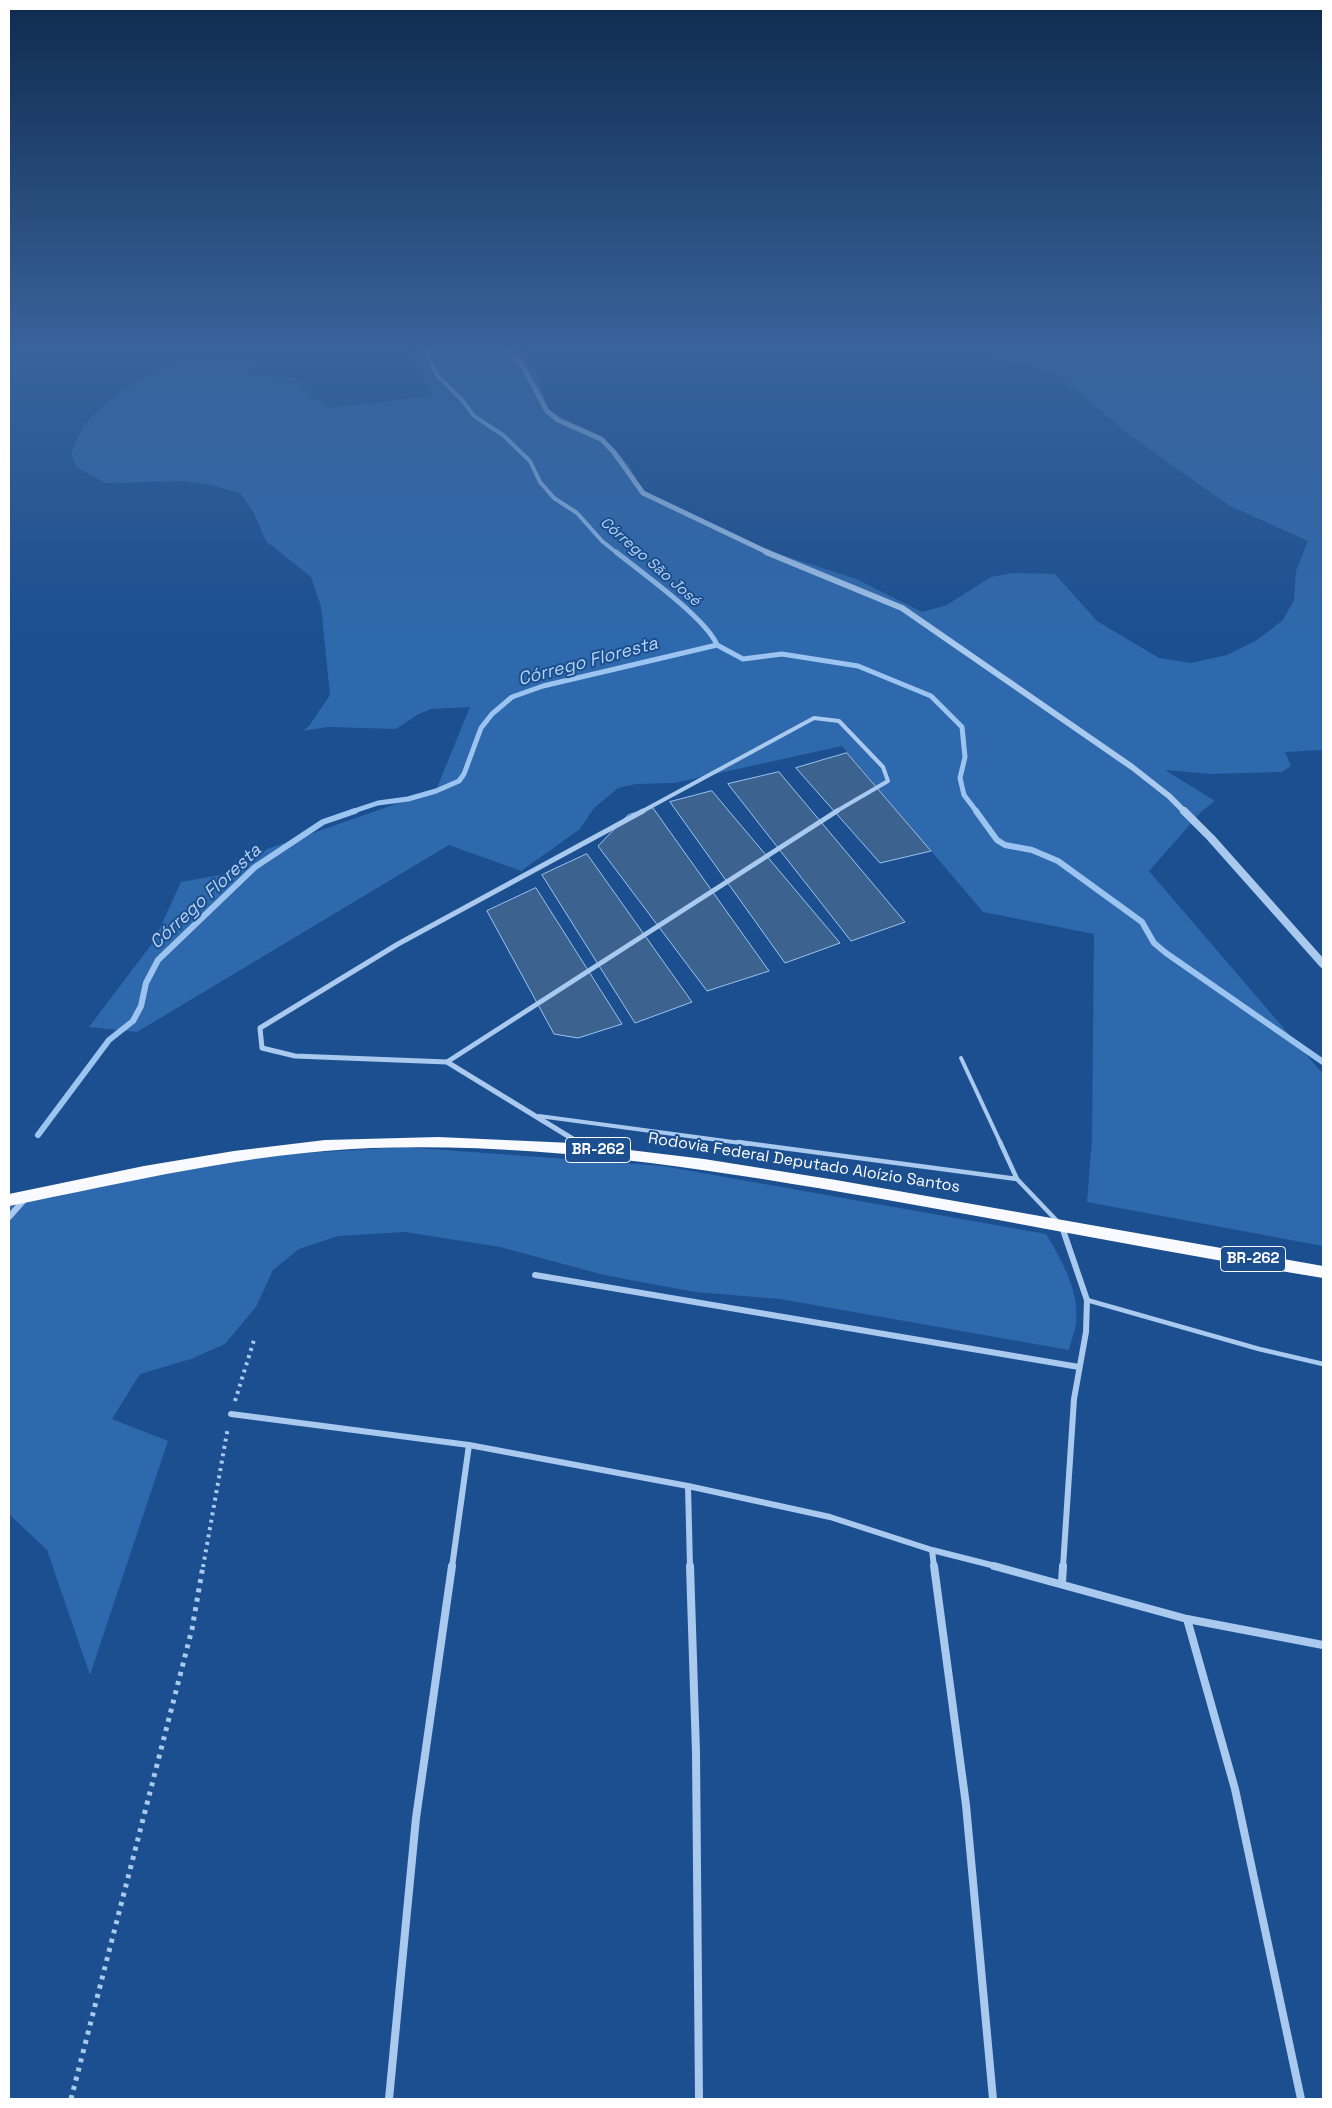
<!DOCTYPE html>
<html>
<head>
<meta charset="utf-8">
<style>
	body { margin:0 }
	#map { position:relative; width:1332px; height:2108px; overflow:hidden; background:#1b4f8f; font-family:"Space Grotesk",sans-serif }
	canvas { display:block }
	.frame { position:absolute; inset:0; border:10px solid #fff; pointer-events:none }
</style>
</head>
<body>
<div id="map">
<canvas width="1332" height="2108"></canvas>
<div class="frame"></div>
</div>
<script>
const context = document.querySelector('canvas').getContext('2d');
context.lineJoin = 'round';
function fillPath(path, color) {
  context.fillStyle = color;
  context.fill(path, 'evenodd');
}
function trace(path, color, width, dash) {
  context.strokeStyle = color;
  context.lineWidth = width;
  context.lineCap = dash ? 'butt' : 'round';
  context.setLineDash(dash || []);
  context.stroke(path);
}
function label(font, color, halo, rows, align = 'center') {
  context.font = font + ' "Space Grotesk",sans-serif';
  context.lineWidth = 4;
  context.setLineDash([]);
  context.textBaseline = 'middle';
  context.strokeStyle = halo;
  context.fillStyle = color;
  for (const [text, x, y, turn = 0] of rows) {
    context.save();
    context.translate(x, y);
    context.rotate((+turn || 0) * Math.PI / 180);
    context.textAlign = isNaN(turn) ? turn : align;
    if (halo) context.strokeText(text, 0, 0);
    context.fillText(text, 0, 0);
    context.restore();
  }
}
const green = new Path2D(`
	M 418,350 L 519,350 C 527,360 537,371 542,384 C 545,395 543,402 550,411 L 603,437 L 629,465 L 643,493 L 742,542 L 856,579 L 922,612 L 947,605 L 991,577 L 1013,573 L 1055,574 L 1097,621 L 1159,658 L 1191,663 L 1227,655 L 1257,640 L 1283,620 L 1294,600 L 1296,571 L 1308,541 L 1230,506 L 1132,437 L 1058,375 L 1032,366 L 998,360 L 980,350 L 1323,350 L 1323,750 L 1285,752 L 1291,766 L 1282,772 L 1211,774 L 1165,770 L 1215,801 L 1202,811 L 1149,871 L 1323,1074 L 1323,1246 L 1087,1202 L 1092,1140 L 1094,934 L 983,912 L 842,746 L 674,783 L 636,784 L 618,788 L 594,808 L 580,829 L 521,871 L 449,845 L 137,1032 L 89,1027 L 154,941 L 181,882 L 236,872 L 267,849 L 436,790 L 470,707 L 431,709 L 417,715 L 396,729 L 328,727 L 302,731 L 309,726 L 330,695 L 321,606 L 311,577 L 266,541 L 254,513 L 240,493 L 211,485 L 184,481 L 105,483 L 76,467 L 71,454 C 75,445 78,434 84,426 C 100,403 161,361 190,359 C 212,357 233,360 255,358 L 260,361 L 243,374 C 261,378 277,376 295,377 L 310,395 L 328,408 L 432,396 L 407,353 Z
	M 404,1147 L 663,1166 L 1046,1234 C 1061,1259 1080,1292 1076,1323 C 1075,1331 1071,1341 1069,1350 L 780,1299 L 695,1292 L 604,1275 L 500,1247 L 405,1232 L 338,1236 L 299,1249 L 273,1270 L 256,1307 L 225,1344 L 191,1359 L 140,1374 L 112,1419 L 168,1441 L 90,1675 L 47,1550 L 9,1514 L 9,1194 L 209,1159 Z`);
const water = new Path2D(`
	M 847,753 L 931,851 L 880,863 L 796,768 Z
	M 779,772 L 905,922 L 851,941 L 728,784 Z
	M 712,791 L 840,943 L 785,963 L 670,802 Z
	M 653,808 L 769,971 L 707,991 L 598,846 L 628,815 Z
	M 587,854 L 692,1002 L 635,1023 L 542,875 Z
	M 536,888 L 622,1024 L 578,1038 L 554,1034 L 487,911 Z`);
const streamFar2 = new Path2D(`
	M 425,350 L 437,375 L 463,401 L 474,416 L 503,435 L 530,461 L 540,482 L 554,498 L 577,513 L 602,541 L 617,553`);
const streamFar1 = new Path2D(`
	M 616,552 C 640,571 707,619 717,645
	M 717,645 L 743,659 L 782,654 L 858,666 L 931,696 L 962,727 L 965,757 L 960,778 L 964,795 L 977,812
	M 351,812 L 378,803 L 408,799 L 436,791 L 459,781 L 464,774 L 481,728 L 492,714 L 512,697 L 543,686 L 717,645`);
const stream = new Path2D(`
	M 976,811 L 997,840 L 1005,845 L 1032,850 L 1058,861 L 1142,922 L 1154,943 L 1166,953 L 1323,1062
	M 38,1135 L 109,1040 L 133,1021 L 141,1006 L 146,983 L 158,960 L 255,867 L 323,822 L 355,811`);
const pathFar1 = new Path2D(`
	M 235,1401 L 254,1340
	M 203,1567 L 228,1427`);
const path = new Path2D(`
	M 71,2099 L 192,1629 L 203,1566`);
const serviceFar1 = new Path2D(`
	M 961,1058 L 1001,1144
	M 539,1116 L 748,1144`);
const service = new Path2D(`
	M 738,1142 L 1017,1179
	M 1000,1142 L 1017,1179 L 1058,1222
	M 1087,1300 L 1259,1349 L 1323,1364`);
const minorFar3 = new Path2D(`
	M 641,812 L 814,718 L 839,721 L 883,767 L 888,781 L 835,812`);
const minorFar2 = new Path2D(`
	M 447,1062 L 581,1144
	M 447,1062 L 295,1056 L 262,1048 L 260,1028 L 398,944 L 643,811
	M 447,1062 L 837,811`);
const minorFar1 = new Path2D(`
	M 579,1142 L 587,1147
	M 9,1217 L 25,1199
	M 1062,1227 L 1087,1300 L 1086,1332 L 1074,1399 L 1063,1567
	M 535,1275 L 1079,1367
	M 231,1414 L 469,1445 L 688,1486 L 830,1517 L 932,1550 L 999,1567
	M 688,1486 L 690,1567
	M 932,1550 L 934,1567
	M 452,1567 L 469,1445`);
const minor = new Path2D(`
	M 690,1566 L 696,1752 L 699,2099
	M 934,1566 L 966,1805 L 993,2099
	M 994,1566 L 1187,1619 L 1323,1645
	M 1062,1583 L 1063,1566
	M 1187,1619 L 1235,1789 L 1301,2099
	M 389,2099 L 416,1818 L 452,1566`);
const tertiaryFar2 = new Path2D(`
	M 509,350 L 521,363 L 547,411 L 558,420 L 601,439 L 613,451 L 643,493 L 769,553`);
const tertiaryFar1 = new Path2D(`
	M 766,552 L 902,608 L 1132,767 L 1169,796 L 1185,812`);
const tertiary = new Path2D(`
	M 1184,811 L 1211,838 L 1323,964`);
const trunk = new Path2D(`
	M 438,1137 L 572,1143 L 704,1159 L 836,1180 L 1323,1266 L 1323,1278 C 1174,1254 1025,1224 876,1198 C 709,1169 541,1142 371,1148 C 248,1153 129,1182 9,1206 L 9,1194 L 144,1166 L 234,1151 L 325,1140 Z`);
const farWaternames = [
	["Córrego São José",650,562,41]
];
const shields = [
	[598,1150,65],
	[1253,1259,65]
];
const shieldNames = [
	["BR-262",598,1150],
	["BR-262",1253,1259]
];
const streetNames = [
	["Rodovia Federal Deputado Aloízio Santos",804,1163,9]
];
const waterNames = [
	["Córrego Floresta",588,662,-15],
	["Córrego Floresta",206,897,-43]
];
fillPath(green, '#2e69ad');
fillPath(water, '#3c6290');
trace(water, '#9cc4f0', 1);
trace(streamFar2, '#9cc4f0', 4);
trace(streamFar1, '#9cc4f0', 5);
trace(stream, '#9cc4f0', 6);
trace(pathFar1, '#a9c9ee', 4, [3, 4.5]);
trace(path, '#a9c9ee', 5, [4, 5.5]);
trace(serviceFar1, '#a9c9ee', 4);
trace(service, '#a9c9ee', 4.5);
trace(minorFar3, '#a9c9ee', 4);
trace(minorFar2, '#a9c9ee', 5);
trace(minorFar1, '#a9c9ee', 6);
trace(minor, '#a9c9ee', 8);
trace(tertiaryFar2, '#a9c9ee', 5);
trace(tertiaryFar1, '#a9c9ee', 6);
trace(tertiary, '#a9c9ee', 8);
fillPath(trunk, '#f8faff');
const sky = context.createLinearGradient(0, 0, 0, 645);
sky.addColorStop(0, '#0f2b4f');
sky.addColorStop(0.54, '#39639b');
sky.addColorStop(1, '#39639b00');
context.fillStyle = sky;
context.fillRect(0, 0, 1332, 645);
label('italic 15px', '#b5d3f5', '#1b4f8f', farWaternames);
for (const [x, y, w] of shields) {
  const box = new Path2D();
  box.roundRect(x - w / 2, y - 12.5, w, 25, 4);
  context.fillStyle = '#1b4f8f';
  context.fill(box);
  trace(box, '#fff', 1);
}
label('bold 15px', '#fff', null, shieldNames);
label('16px', '#fff', '#1b4f8f', streetNames);
label('italic 18px', '#b5d3f5', '#1b4f8f', waterNames);
</script>
</body>
</html>
